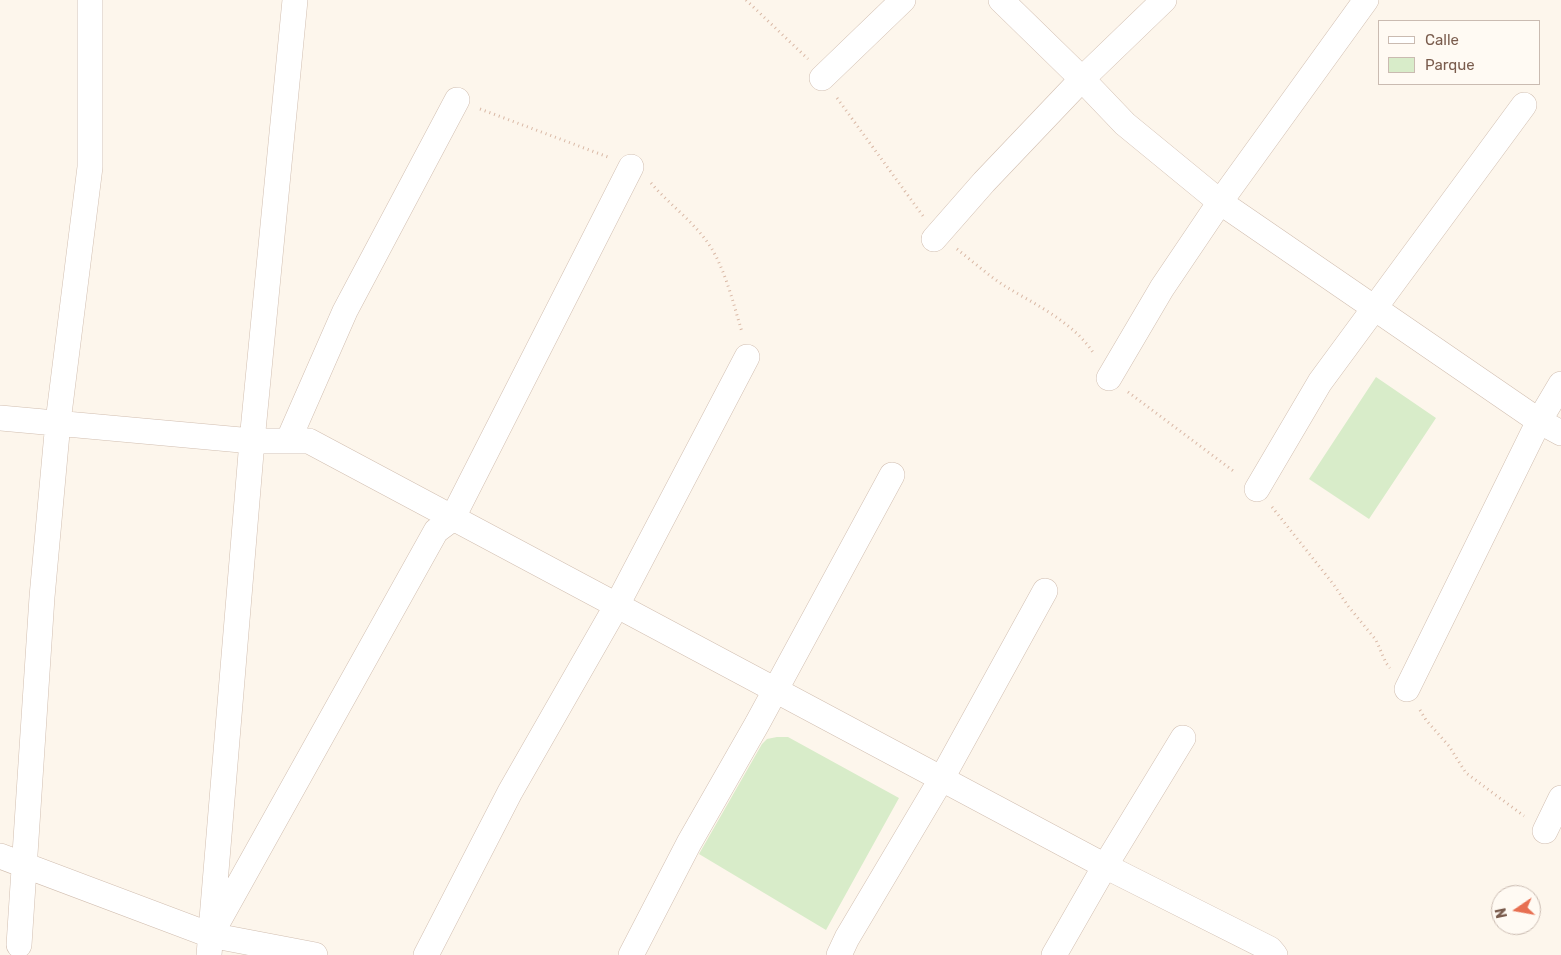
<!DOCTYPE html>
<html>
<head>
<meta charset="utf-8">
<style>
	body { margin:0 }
	#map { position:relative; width:1561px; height:955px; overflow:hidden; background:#fdf6ec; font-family:Rubik,sans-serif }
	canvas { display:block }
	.legend { position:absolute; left:1378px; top:20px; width:162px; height:65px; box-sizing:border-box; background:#fffaf3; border:1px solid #cabbb1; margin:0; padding:6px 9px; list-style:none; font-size:15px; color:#7a5c4d }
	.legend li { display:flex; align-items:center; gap:10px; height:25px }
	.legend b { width:25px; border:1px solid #cabbb1 }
	.north { position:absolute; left:1491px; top:885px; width:50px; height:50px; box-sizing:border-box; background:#fffaf3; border:1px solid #cabbb1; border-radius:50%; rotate:258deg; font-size:14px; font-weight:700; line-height:20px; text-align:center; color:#7a5c4d }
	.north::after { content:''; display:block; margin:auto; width:18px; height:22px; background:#e76f51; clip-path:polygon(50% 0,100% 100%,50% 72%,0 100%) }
</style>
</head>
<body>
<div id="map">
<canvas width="1561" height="955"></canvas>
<ul class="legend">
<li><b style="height:6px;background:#fff"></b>Calle</li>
<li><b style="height:14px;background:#d8ecc9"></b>Parque</li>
</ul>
<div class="north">N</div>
</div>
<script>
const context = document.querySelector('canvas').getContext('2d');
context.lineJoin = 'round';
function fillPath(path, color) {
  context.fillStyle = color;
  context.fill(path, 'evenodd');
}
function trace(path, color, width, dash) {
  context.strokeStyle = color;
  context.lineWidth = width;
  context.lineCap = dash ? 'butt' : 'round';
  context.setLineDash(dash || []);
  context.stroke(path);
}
const green = new Path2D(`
	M 1376,377 L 1436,418 L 1369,519 L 1309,479 Z
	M 777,737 L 788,737 L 899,798 L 826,930 L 699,854 L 762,744 L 767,739 Z`);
const path = new Path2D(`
	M 746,0 L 808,59
	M 837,98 L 923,216
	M 480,109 L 608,157
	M 651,183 C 668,203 689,218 705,239 C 724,263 733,303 742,332
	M 957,249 C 972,261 987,274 1003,285 C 1034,304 1074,322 1094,354
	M 1128,392 L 1236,473
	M 1272,507 L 1334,585 L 1348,606 L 1376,640 L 1386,663 L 1390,668
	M 1420,710 L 1426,720 L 1449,746 L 1466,773 L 1524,816`);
const minor = new Path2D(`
	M 1001,0 L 1082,79 L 1125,124 L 1220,202 L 1539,421 L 1561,433
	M 822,78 L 903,0
	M 934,239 L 984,182 L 1082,79 L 1164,0
	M 1109,378 L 1162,288 L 1220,202 L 1366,0
	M 0,418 L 252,441 L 309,441 L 1105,866 L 1270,949 L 1275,955
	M 288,441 L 345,311 L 457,100
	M 1257,489 L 1320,382 L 1524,105
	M 1407,689 L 1539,421 L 1561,384
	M 1545,831 L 1561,798
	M 0,856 L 210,935 L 315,955
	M 214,929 L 436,531 L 452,519 L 631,167
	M 19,945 L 42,597 L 58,422 L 90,167 L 90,0
	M 209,955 L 252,441 L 295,0
	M 426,955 L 510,792 L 617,605 L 747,357
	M 631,955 L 689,843 L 757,724 L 892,475
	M 839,955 L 847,938 L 942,778 L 1045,591
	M 1054,955 L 1105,866 L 1183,738`);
fillPath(green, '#d8ecc9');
trace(minor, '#d1beb0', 26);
trace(path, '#d9b8a5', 3, [1, 4]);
trace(minor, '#fff', 25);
</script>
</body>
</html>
